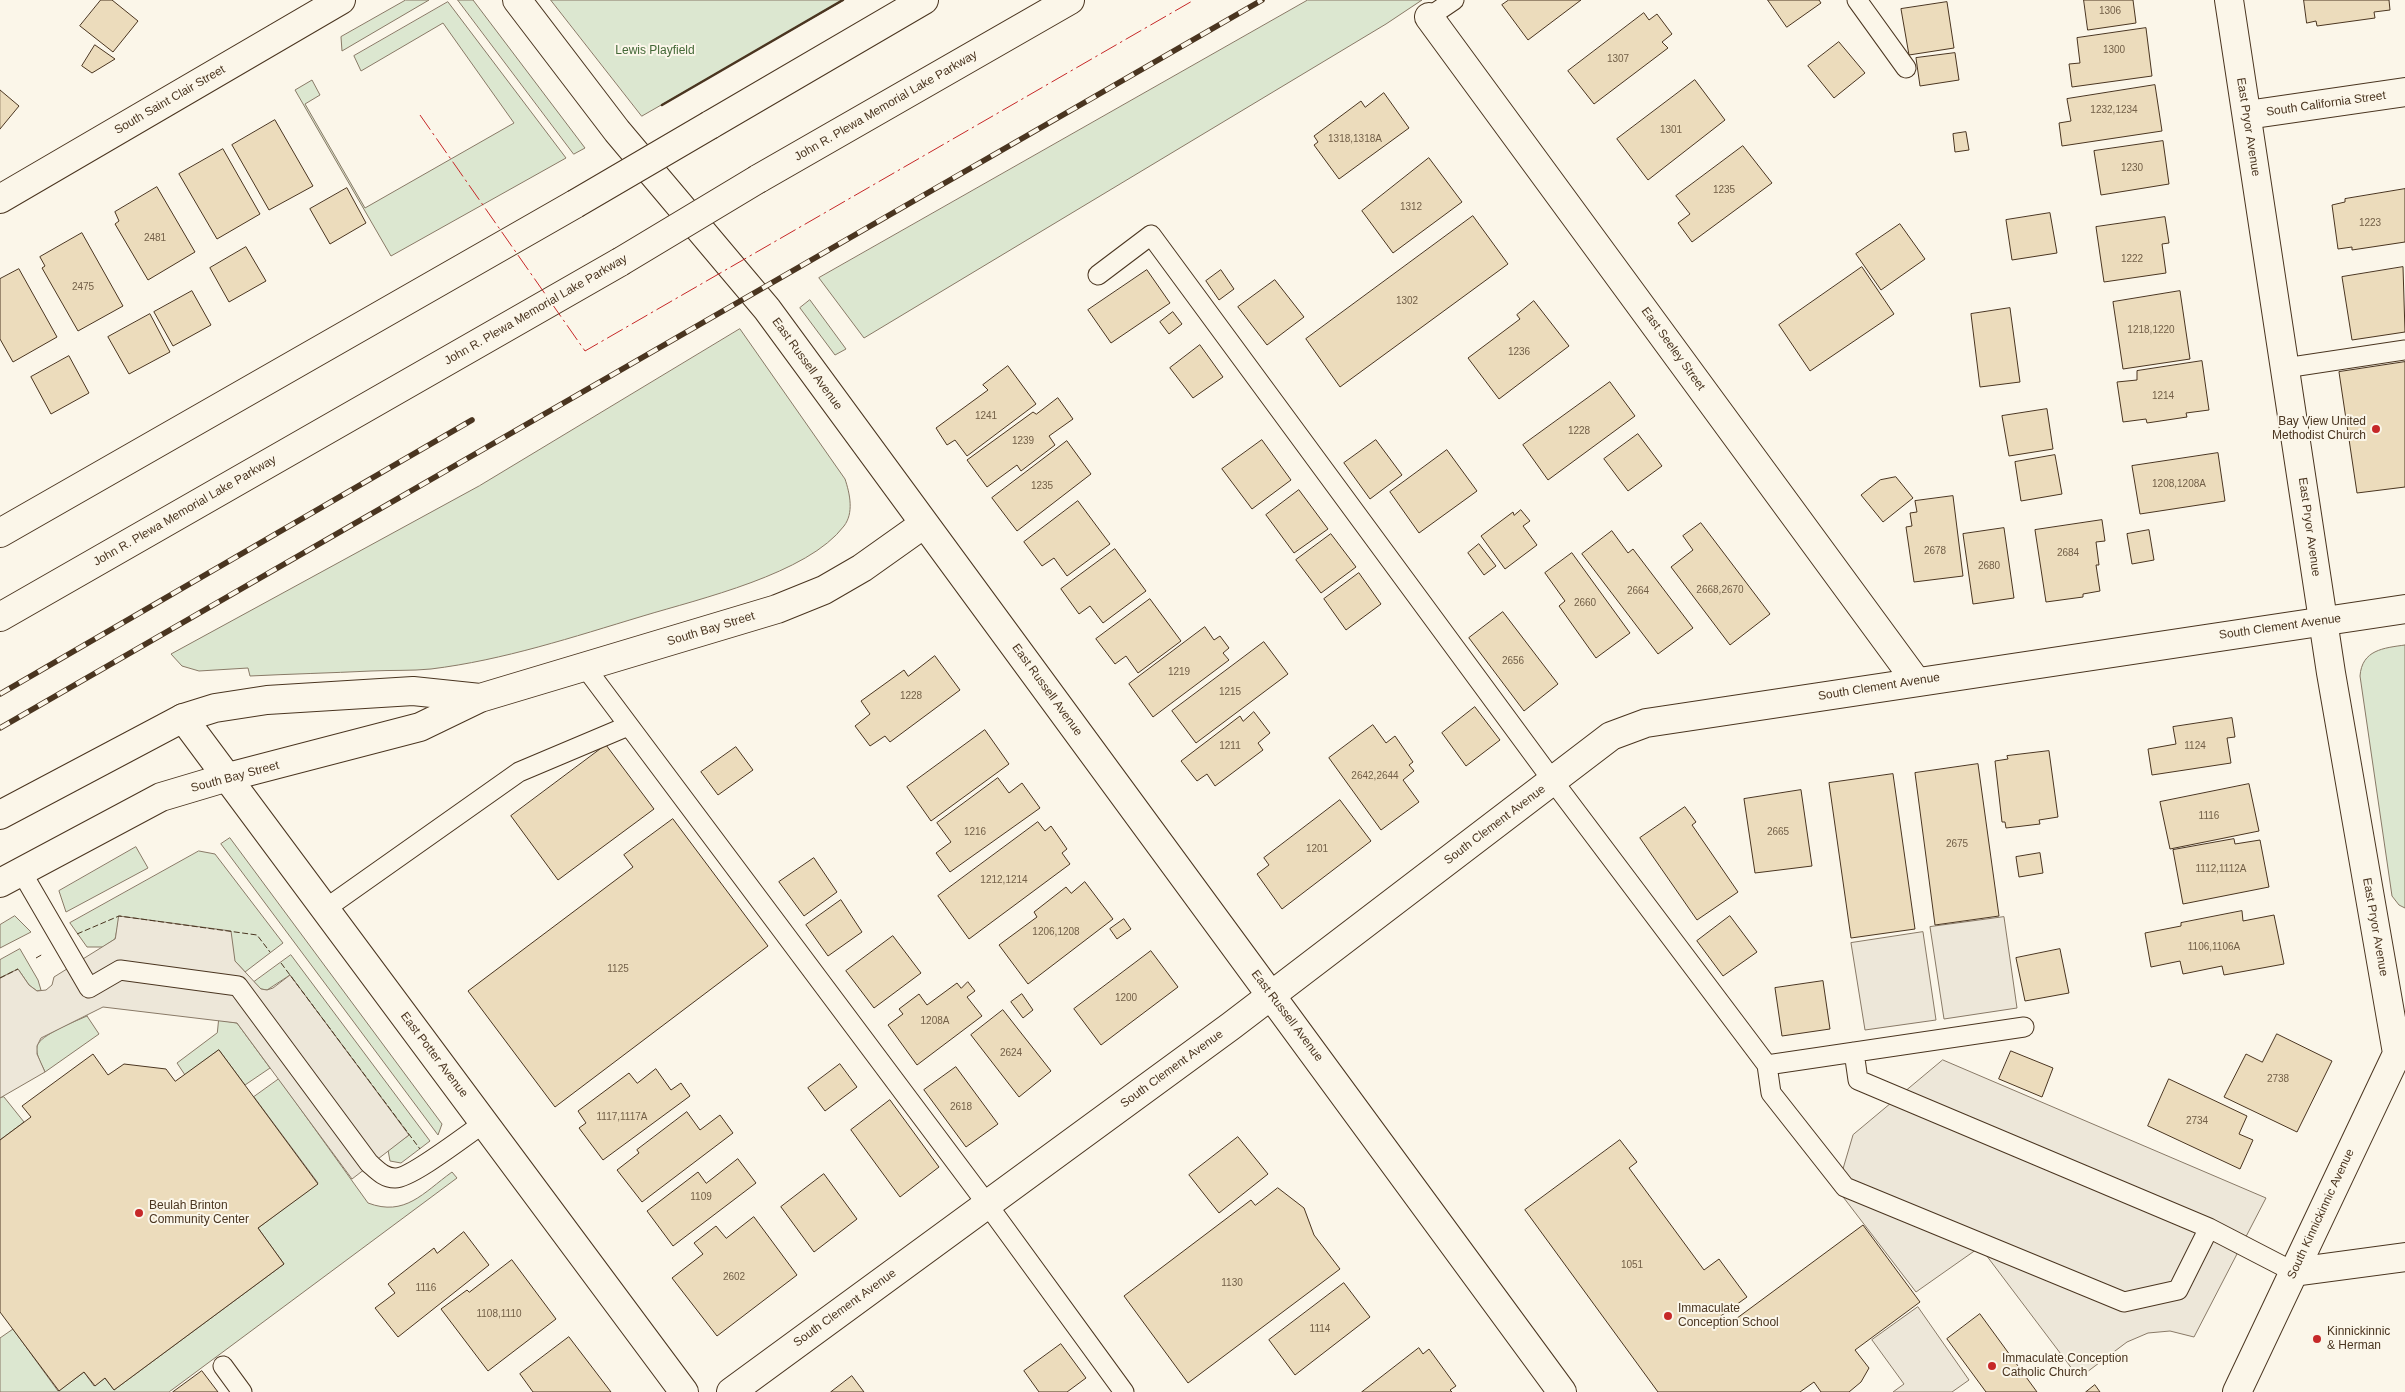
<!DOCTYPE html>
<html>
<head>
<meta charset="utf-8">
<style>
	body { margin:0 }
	canvas { display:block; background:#fbf6e9 }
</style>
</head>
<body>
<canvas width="2405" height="1392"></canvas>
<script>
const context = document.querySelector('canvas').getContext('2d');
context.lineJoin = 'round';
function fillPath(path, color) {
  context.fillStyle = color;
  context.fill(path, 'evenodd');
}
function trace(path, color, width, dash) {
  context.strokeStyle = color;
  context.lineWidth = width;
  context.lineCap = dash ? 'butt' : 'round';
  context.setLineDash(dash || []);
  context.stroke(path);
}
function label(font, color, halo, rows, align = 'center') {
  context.font = font + ' Arial,sans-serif';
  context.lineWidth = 4;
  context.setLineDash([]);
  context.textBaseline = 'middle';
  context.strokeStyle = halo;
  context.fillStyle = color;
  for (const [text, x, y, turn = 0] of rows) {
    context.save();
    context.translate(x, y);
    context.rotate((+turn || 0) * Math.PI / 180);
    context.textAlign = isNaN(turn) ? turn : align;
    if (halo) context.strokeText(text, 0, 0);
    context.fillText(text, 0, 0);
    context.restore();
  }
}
const green = new Path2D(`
	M 406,0 L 429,0 L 342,51 L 341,37 Z
	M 458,0 L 473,0 L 585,148 L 574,154 Z
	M 551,0 L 844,0 L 642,116 Z
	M 1308,0 L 1422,0 L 1386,24 L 864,338 L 819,278 Z
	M 448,2 L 566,158 L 391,256 L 295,90 L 312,80 L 320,95 L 305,104 L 365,208 L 514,123 L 443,23 L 361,71 L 354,56 Z
	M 810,300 L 846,349 L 835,355 L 800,308 Z
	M 740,329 L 845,479 C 850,494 854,513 844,526 C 808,574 699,599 643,616 C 573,637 504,660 431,669 C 411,671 391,670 371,671 C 330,673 290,674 250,676 L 248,668 L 199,671 L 182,666 L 171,654 L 479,486 Z
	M 2405,645 L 2405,908 L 2399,905 L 2392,896 L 2360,676 C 2362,650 2383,648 2405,645 Z
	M 230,838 L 442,1124 L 438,1135 L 221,844 Z
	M 136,847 L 148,868 L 66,912 L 59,891 Z
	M 199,851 L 215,854 L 283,943 L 245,972 L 235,961 L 120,916 L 115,939 L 103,947 L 87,947 L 70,923 Z
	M 15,916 L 31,932 L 0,948 L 0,925 Z
	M 20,949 L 38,980 L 41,990 L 37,991 L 29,985 L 18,969 L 0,978 L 0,960 Z
	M 291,955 L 430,1141 L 401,1163 L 390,1161 L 388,1150 L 409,1135 L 290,975 L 267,990 L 261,989 L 254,982 Z
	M 87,1016 L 99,1034 L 45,1072 C 42,1065 35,1054 37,1046 C 40,1035 76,1021 87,1016 Z
	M 219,1020 L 237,1023 L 270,1068 L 245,1085 L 219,1050 L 185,1075 L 177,1063 L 217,1033 Z
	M 279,1079 L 368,1203 C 405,1217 423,1193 452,1172 L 457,1178 L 169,1392 L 0,1392 L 0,1338 L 13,1329 L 58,1391 L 84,1372 L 94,1386 L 105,1378 L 114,1390 L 284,1264 L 258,1228 L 318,1183 L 254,1097 Z
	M 4,1097 L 24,1122 L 0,1140 L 0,1098 Z`);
const parking = new Path2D(`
	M 119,916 L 231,931 L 235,961 L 261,989 L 267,990 L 273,988 L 290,975 L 409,1135 L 352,1179 L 237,1023 L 103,1007 L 41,1038 L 37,1046 L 37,1054 L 45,1072 L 0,1098 L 0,978 L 18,969 L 29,985 L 37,991 L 46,990 L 52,985 L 54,977 L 115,939 Z
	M 2004,917 L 2017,1008 L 1944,1019 L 1930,927 Z
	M 1923,932 L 1936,1020 L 1865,1030 L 1851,943 Z
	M 1943,1060 L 2266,1198 L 2194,1337 L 2170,1331 L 2148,1333 L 2127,1342 L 2079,1378 L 1980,1247 L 1916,1292 L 1837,1189 L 1853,1135 Z
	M 1918,1307 L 1969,1380 L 1952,1392 L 1893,1392 L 1904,1384 L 1872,1340 Z`);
const building = new Path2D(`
	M 101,0 L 112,0 L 138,21 L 113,52 L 80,26 Z
	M 1509,0 L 1581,0 L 1528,40 L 1502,5 Z
	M 1768,0 L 1819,0 L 1821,3 L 1787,27 Z
	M 2084,0 L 2133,0 L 2136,23 L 2088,30 Z
	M 2304,0 L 2389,0 L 2390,10 L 2374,12 L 2375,18 L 2317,26 L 2316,21 L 2307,23 Z
	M 1947,2 L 1954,48 L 1909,55 L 1901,9 Z
	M 1644,13 L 1649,20 L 1657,14 L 1672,34 L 1662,42 L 1668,48 L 1594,104 L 1568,71 Z
	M 2146,28 L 2152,76 L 2072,87 L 2069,64 L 2080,63 L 2077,38 Z
	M 1839,42 L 1865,73 L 1834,98 L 1808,66 Z
	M 95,45 L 115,59 L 92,73 L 82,66 Z
	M 1955,53 L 1959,80 L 1920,86 L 1916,58 Z
	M 1695,80 L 1725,120 L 1648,180 L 1617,139 Z
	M 2155,85 L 2162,131 L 2062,146 L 2059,123 L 2071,121 L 2067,99 Z
	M 0,90 L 19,106 L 0,129 Z
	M 1384,93 L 1409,128 L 1339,179 L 1314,145 L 1318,142 L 1314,136 L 1361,101 L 1365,107 Z
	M 275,120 L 313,186 L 269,210 L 232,145 Z
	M 1966,132 L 1969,150 L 1955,152 L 1953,134 Z
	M 2163,141 L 2169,184 L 2101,195 L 2094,151 Z
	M 1743,146 L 1772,183 L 1692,242 L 1678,223 L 1690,214 L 1676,196 Z
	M 223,149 L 260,214 L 217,239 L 179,174 Z
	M 1429,158 L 1462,202 L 1393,253 L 1362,211 Z
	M 157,187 L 195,252 L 148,280 L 115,224 L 119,221 L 115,212 Z
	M 347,188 L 366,223 L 330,244 L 310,209 Z
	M 2405,189 L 2405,242 L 2352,250 L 2352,247 L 2338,249 L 2332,205 L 2345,202 L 2345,199 Z
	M 2050,213 L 2057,253 L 2012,260 L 2006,220 Z
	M 1473,216 L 1508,264 L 1340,387 L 1306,339 Z
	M 2165,217 L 2169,243 L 2162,244 L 2166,273 L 2104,282 L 2096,227 Z
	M 1900,224 L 1925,259 L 1881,290 L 1856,254 Z
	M 82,233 L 123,306 L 78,331 L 42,268 L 45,266 L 40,257 Z
	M 246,247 L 266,281 L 229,302 L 210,268 Z
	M 1862,267 L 1894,314 L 1810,371 L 1779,325 Z
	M 2403,267 L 2405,332 L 2352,340 L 2342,277 Z
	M 19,269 L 57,337 L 13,362 L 0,339 L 0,279 Z
	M 1147,270 L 1170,303 L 1111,343 L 1088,310 Z
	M 1221,270 L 1234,289 L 1219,300 L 1206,281 Z
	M 1275,280 L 1304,317 L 1267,345 L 1238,307 Z
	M 192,291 L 211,325 L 173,346 L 154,312 Z
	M 2180,291 L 2190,359 L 2123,369 L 2113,302 Z
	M 1534,301 L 1569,346 L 1499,399 L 1468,358 L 1520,319 L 1517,315 Z
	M 2010,308 L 2020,382 L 1980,387 L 1971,314 Z
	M 1173,312 L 1182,324 L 1169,334 L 1160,322 Z
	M 150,314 L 170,352 L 129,374 L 108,337 Z
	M 1200,345 L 1223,377 L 1193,398 L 1170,368 Z
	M 69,356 L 89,393 L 51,414 L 31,377 Z
	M 2202,361 L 2209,410 L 2186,413 L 2187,417 L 2147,423 L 2146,419 L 2123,422 L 2117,382 L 2137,380 L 2137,371 Z
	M 2405,362 L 2405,487 L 2357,493 L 2339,372 Z
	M 1008,366 L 1036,404 L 967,456 L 955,440 L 947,445 L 936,428 L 988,390 L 983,385 Z
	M 1610,382 L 1635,416 L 1548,480 L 1523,445 Z
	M 1058,398 L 1073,419 L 1049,436 L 1055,445 L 1021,471 L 1017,465 L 987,487 L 967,460 L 1033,412 L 1036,414 Z
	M 2047,409 L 2053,449 L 2009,456 L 2002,416 Z
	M 1638,434 L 1662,466 L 1628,491 L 1604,459 Z
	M 1262,440 L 1291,480 L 1252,509 L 1222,469 Z
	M 1376,440 L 1402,475 L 1370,499 L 1344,463 Z
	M 1067,441 L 1091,474 L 1017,531 L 992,498 Z
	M 1447,450 L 1477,491 L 1419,533 L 1390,492 Z
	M 2218,453 L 2225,501 L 2140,514 L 2132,466 Z
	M 2055,455 L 2062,494 L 2021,501 L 2015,462 Z
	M 1896,477 L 1913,498 L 1883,522 L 1861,495 L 1880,480 Z
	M 1299,490 L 1328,529 L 1294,553 L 1266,515 Z
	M 1953,496 L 1963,576 L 1914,582 L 1906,527 L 1912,526 L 1910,513 L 1917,512 L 1915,501 Z
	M 1078,501 L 1110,544 L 1067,576 L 1054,558 L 1042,566 L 1024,542 Z
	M 1521,510 L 1530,521 L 1523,526 L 1537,545 L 1505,569 L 1481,536 L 1513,512 L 1514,515 Z
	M 2102,520 L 2105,541 L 2096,542 L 2099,565 L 2096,565 L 2100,591 L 2083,594 L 2083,597 L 2046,602 L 2035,530 Z
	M 1701,523 L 1770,614 L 1730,645 L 1671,567 L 1693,550 L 1683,536 Z
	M 2004,528 L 2014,598 L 1973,604 L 1963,534 Z
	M 2149,530 L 2154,560 L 2132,564 L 2127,534 Z
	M 1612,531 L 1628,553 L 1633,549 L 1693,628 L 1658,654 L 1582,554 Z
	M 1331,534 L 1356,567 L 1321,593 L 1296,560 Z
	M 1479,544 L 1496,566 L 1484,575 L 1468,553 Z
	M 1115,549 L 1146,591 L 1103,623 L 1090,606 L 1079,614 L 1061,589 Z
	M 1572,553 L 1630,633 L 1596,658 L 1559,606 L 1565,601 L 1545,573 Z
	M 1359,573 L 1381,604 L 1346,630 L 1324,599 Z
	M 1150,599 L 1181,641 L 1138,673 L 1126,656 L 1115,664 L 1096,639 Z
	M 1503,612 L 1558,684 L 1524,711 L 1469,638 Z
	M 1205,627 L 1214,640 L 1220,636 L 1229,648 L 1223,653 L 1229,660 L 1153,717 L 1129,684 Z
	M 1264,642 L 1288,674 L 1196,743 L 1172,711 Z
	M 935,656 L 960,690 L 890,742 L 885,736 L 870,746 L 855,726 L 870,714 L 861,701 L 904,670 L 908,676 Z
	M 1475,707 L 1500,740 L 1466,766 L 1442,733 Z
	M 1254,712 L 1270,733 L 1258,743 L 1263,750 L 1215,786 L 1207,774 L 1197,781 L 1181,761 L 1240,716 L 1243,721 Z
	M 2232,718 L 2235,737 L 2227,738 L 2231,763 L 2152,775 L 2148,749 L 2176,744 L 2173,727 Z
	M 1373,725 L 1386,743 L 1395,736 L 1413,762 L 1409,765 L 1414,771 L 1403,780 L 1419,802 L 1381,830 L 1329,758 Z
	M 985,730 L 1009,764 L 931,821 L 907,787 Z
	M 606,745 L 654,809 L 558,880 L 511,816 Z
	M 736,747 L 753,770 L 718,795 L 701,772 Z
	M 2049,751 L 2058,817 L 2039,820 L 2040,824 L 2006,828 L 2005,822 L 2002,822 L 1995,761 L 2008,759 L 2007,756 Z
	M 1978,764 L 1999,916 L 1935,925 L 1915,773 Z
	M 1893,774 L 1915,929 L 1851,938 L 1829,783 Z
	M 998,778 L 1009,793 L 1022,783 L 1040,808 L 950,872 L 936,853 L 951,842 L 937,823 Z
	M 2249,784 L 2259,831 L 2170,849 L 2160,802 Z
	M 1801,790 L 1812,866 L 1755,873 L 1744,799 Z
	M 1340,800 L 1371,841 L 1282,909 L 1257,874 L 1269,865 L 1264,858 Z
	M 1685,807 L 1696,822 L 1692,825 L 1738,892 L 1697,920 L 1640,838 Z
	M 673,819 L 768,946 L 555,1107 L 468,991 L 633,867 L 624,855 Z
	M 1038,822 L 1045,831 L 1051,826 L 1067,849 L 1062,853 L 1070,864 L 969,939 L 938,896 Z
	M 2234,839 L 2235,844 L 2260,840 L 2269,887 L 2183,904 L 2173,850 Z
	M 2040,853 L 2043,873 L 2019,877 L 2016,857 Z
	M 814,858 L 837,892 L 804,916 L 779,882 Z
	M 1085,882 L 1113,919 L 1028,984 L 999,945 L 1037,917 L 1034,912 L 1066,887 L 1071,893 Z
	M 841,900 L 862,932 L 828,956 L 806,925 Z
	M 2242,911 L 2243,921 L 2274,915 L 2284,964 L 2224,975 L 2222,966 L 2183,974 L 2180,961 L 2151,967 L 2145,933 L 2181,926 L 2181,923 Z
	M 1730,916 L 1757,952 L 1723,976 L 1697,941 Z
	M 1124,919 L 1131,929 L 1117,939 L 1110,929 Z
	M 893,936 L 921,973 L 874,1008 L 846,971 Z
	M 2060,949 L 2069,993 L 2025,1001 L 2016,958 Z
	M 1151,951 L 1178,987 L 1101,1045 L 1074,1009 Z
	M 1823,981 L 1830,1029 L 1782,1036 L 1775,988 Z
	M 968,982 L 975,991 L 967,997 L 982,1016 L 917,1065 L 888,1025 L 903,1014 L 899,1009 L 919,994 L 927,1005 L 957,983 L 961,988 Z
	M 1022,994 L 1033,1010 L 1023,1018 L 1011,1002 Z
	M 1003,1010 L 1051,1071 L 1019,1097 L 971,1035 Z
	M 2277,1034 L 2332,1061 L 2297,1132 L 2224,1097 L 2246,1054 L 2262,1062 Z
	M 219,1050 L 318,1184 L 258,1228 L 284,1264 L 114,1390 L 105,1378 L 95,1386 L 84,1372 L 59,1391 L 0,1312 L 0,1140 L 31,1117 L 22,1106 L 93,1054 L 108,1075 L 124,1064 L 166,1069 L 175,1081 Z
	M 2011,1051 L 2053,1068 L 2042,1097 L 1999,1079 Z
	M 840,1064 L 857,1087 L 825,1111 L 808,1088 Z
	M 956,1067 L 998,1124 L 966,1147 L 924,1090 Z
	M 656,1069 L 671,1090 L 681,1083 L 690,1096 L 603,1160 L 579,1128 L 586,1123 L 578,1111 L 629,1073 L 637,1083 Z
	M 2169,1079 L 2247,1116 L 2239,1134 L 2253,1140 L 2240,1169 L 2148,1126 Z
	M 890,1100 L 939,1167 L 900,1197 L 851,1130 Z
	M 687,1112 L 700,1130 L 720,1115 L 733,1133 L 642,1202 L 617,1170 L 639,1153 L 637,1150 Z
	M 1238,1137 L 1268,1174 L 1219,1213 L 1189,1175 Z
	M 1620,1140 L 1637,1162 L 1629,1168 L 1704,1270 L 1719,1259 L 1747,1297 L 1718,1318 L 1725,1327 L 1863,1225 L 1920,1302 L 1855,1350 L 1869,1368 L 1861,1382 L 1849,1392 L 1821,1392 L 1814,1382 L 1800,1392 L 1658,1392 L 1525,1210 Z
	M 738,1159 L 756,1183 L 673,1246 L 647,1211 L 698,1172 L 706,1183 Z
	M 824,1174 L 857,1219 L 814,1252 L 781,1207 Z
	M 1278,1188 L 1304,1208 L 1314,1235 L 1340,1269 L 1188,1383 L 1124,1296 L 1251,1200 L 1255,1205 Z
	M 754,1217 L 797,1275 L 717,1336 L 672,1278 L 703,1254 L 694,1243 L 716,1226 L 726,1238 Z
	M 464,1232 L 489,1265 L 398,1337 L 375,1308 L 395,1293 L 388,1284 L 434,1248 L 437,1253 Z
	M 512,1260 L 556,1319 L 488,1371 L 441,1309 L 467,1290 L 469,1292 Z
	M 1344,1283 L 1370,1317 L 1295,1375 L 1269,1340 Z
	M 1980,1314 L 2037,1392 L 1986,1392 L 1947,1339 Z
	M 569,1337 L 611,1392 L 533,1392 L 520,1374 Z
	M 1061,1344 L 1086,1378 L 1067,1392 L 1039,1392 L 1024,1371 Z
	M 1419,1348 L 1423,1354 L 1429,1349 L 1456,1386 L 1450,1390 L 1452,1392 L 1362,1392 Z
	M 202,1371 L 218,1392 L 173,1392 Z
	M 852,1376 L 864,1392 L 831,1392 Z
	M 2095,1385 L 2100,1392 L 2086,1392 Z`);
const lane = new Path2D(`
	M 1857,0 L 1906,68
	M 1429,17 L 1454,0
	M 1098,275 L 1151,235 L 1553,781 L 1767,1065 L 2024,1027
	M 2285,368 L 2405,350
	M 585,667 L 987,1204 L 1124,1392
	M 21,871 L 89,988 L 120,970 L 238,986 L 369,1163 C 377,1170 384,1178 395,1178 C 410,1179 469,1133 484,1123
	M 325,909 L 519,772 L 628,726
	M 1767,1065 L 1771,1093 L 1845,1187 L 2124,1302 L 2178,1290 L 2209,1228 L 1858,1080 L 1854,1052
	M 2209,1228 L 2294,1272
	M 223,1366 L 242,1392`);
const street = new Path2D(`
	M 1429,17 L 1916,681
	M 2247,115 L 2405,92
	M 0,199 L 341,0
	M 183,718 L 684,1392
	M 2294,1272 L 2405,1257
	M 731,1392 L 1231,1026 L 1611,736 L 1646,723 L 2405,609`);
const secondary = new Path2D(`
	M 517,0 L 617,131 L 767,309 L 1562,1392
	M 2229,0 L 2331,673 L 2397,1053
	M 0,815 L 183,718 L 215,708 L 267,700 L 413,691 L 480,698
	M 0,883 L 161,797 L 228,777 L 420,727 L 480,698 L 777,609 L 824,590 L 862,568 L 924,524
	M 2237,1392 L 2405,1037`);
const primary = new Path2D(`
	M 710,125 L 924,0
	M 758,179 L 1070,0
	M 0,533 L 575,204
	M 0,617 L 620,262`);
const rail = new Path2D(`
	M 0,694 L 472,420
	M 0,728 L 1262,0`);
const primaryBridge = new Path2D(`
	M 575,204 L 710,125
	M 620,262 L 758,179`);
const fence = new Path2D(`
	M 77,934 L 119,916 L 257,935 L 270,952
	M 36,958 L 43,954
	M 281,963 L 420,1149
	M 0,978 L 18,969`);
const wall = new Path2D(`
	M 662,105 L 843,0`);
const power = new Path2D(`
	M 420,115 L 585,351 L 1194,0`);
const markers = [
	[2376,429,5,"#c62828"],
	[139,1213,5,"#c62828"],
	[1668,1316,5,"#c62828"],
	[2317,1339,5,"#c62828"],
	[1992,1366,5,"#c62828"]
];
const numberNames = [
	["1306",2110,11],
	["1300",2114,50],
	["1307",1618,59],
	["1232,1234",2114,110],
	["1301",1671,130],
	["1318,1318A",1355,139],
	["1230",2132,168],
	["1235",1724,190],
	["1312",1411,207],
	["1223",2370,223],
	["2481",155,238],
	["1222",2132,259],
	["2475",83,287],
	["1302",1407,301],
	["1218,1220",2151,330],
	["1236",1519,352],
	["1214",2163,396],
	["1241",986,416],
	["1228",1579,431],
	["1239",1023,441],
	["1208,1208A",2179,484],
	["1235",1042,486],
	["2678",1935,551],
	["2684",2068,553],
	["2680",1989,566],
	["2668,2670",1720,590],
	["2664",1638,591],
	["2660",1585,603],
	["2656",1513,661],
	["1219",1179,672],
	["1215",1230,692],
	["1228",911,696],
	["1211",1230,746],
	["1124",2195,746],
	["2642,2644",1375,776],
	["1116",2209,816],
	["1216",975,832],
	["2665",1778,832],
	["2675",1957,844],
	["1201",1317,849],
	["1112,1112A",2221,869],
	["1212,1214",1004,880],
	["1206,1208",1056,932],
	["1106,1106A",2214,947],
	["1125",618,969],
	["1200",1126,998],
	["1208A",935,1021],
	["2624",1011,1053],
	["2738",2278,1079],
	["2618",961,1107],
	["1117,1117A",622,1117],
	["2734",2197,1121],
	["1109",701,1197],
	["1051",1632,1265],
	["2602",734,1277],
	["1130",1232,1283],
	["1116",426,1288],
	["1108,1110",499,1314],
	["1114",1320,1329]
];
const parkNames = [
	["Lewis Playfield",655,51]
];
const streetNames = [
	["South Saint Clair Street",170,100,-30],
	["South California Street",2326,104,-8],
	["John R. Plewa Memorial Lake Parkway",886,106,-30],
	["East Pryor Avenue",2248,127,81],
	["John R. Plewa Memorial Lake Parkway",536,310,-30],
	["East Seeley Street",1673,349,54],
	["East Russell Avenue",807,364,54],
	["John R. Plewa Memorial Lake Parkway",185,511,-30],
	["East Pryor Avenue",2309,527,82],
	["South Clement Avenue",2280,627,-8],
	["South Bay Street",711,629,-17],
	["South Clement Avenue",1879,687,-9],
	["East Russell Avenue",1047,690,54],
	["South Bay Street",235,777,-15],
	["South Clement Avenue",1495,825,-37],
	["East Pryor Avenue",2375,927,80],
	["East Russell Avenue",1287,1016,53],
	["East Potter Avenue",434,1055,53],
	["South Clement Avenue",1172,1069,-36],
	["South Kinnickinnic Avenue",2321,1214,-65],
	["South Clement Avenue",845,1308,-36]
];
const poiNames = [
	["Bay View United",2366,422,"right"],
	["Methodist Church",2366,436,"right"],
	["Beulah Brinton",149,1206],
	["Community Center",149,1220],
	["Immaculate",1678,1309],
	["Conception School",1678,1323],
	["Kinnickinnic",2327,1332],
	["& Herman",2327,1346],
	["Immaculate Conception",2002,1359],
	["Catholic Church",2002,1373]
];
fillPath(green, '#dce7d0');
trace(green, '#887966', 1);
fillPath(parking, '#ede7d9');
trace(parking, '#887966', 1);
fillPath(building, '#ecdcbc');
trace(building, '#4a3520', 1);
trace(lane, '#4a3520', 21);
trace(street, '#4a3520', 30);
trace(secondary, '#4a3520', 30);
trace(primary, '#4a3520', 30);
trace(lane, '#fbf6e9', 19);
trace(street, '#fbf6e9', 28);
trace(secondary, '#fbf6e9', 28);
trace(primary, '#fbf6e9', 28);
trace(rail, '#4a3520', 5.5);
trace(rail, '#fbf6e9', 4, [11]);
trace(primaryBridge, '#4a3520', 30, []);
trace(primaryBridge, '#fbf6e9', 28);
trace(fence, '#4a3520', 1, [6, 2.5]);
trace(wall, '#4a3520', 2.5);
trace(power, '#c62828', 1, [18, 4, 2.5, 4]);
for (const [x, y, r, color] of markers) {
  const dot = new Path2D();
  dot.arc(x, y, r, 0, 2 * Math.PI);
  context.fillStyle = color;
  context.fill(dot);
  trace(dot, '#fbf6e9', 2);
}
label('10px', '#725f47', null, numberNames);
label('12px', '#436837', '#fbf6e9', parkNames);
label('12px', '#4a3520', '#fbf6e9', streetNames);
label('12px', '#4a3520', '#fbf6e9', poiNames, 'left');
</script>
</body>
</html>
